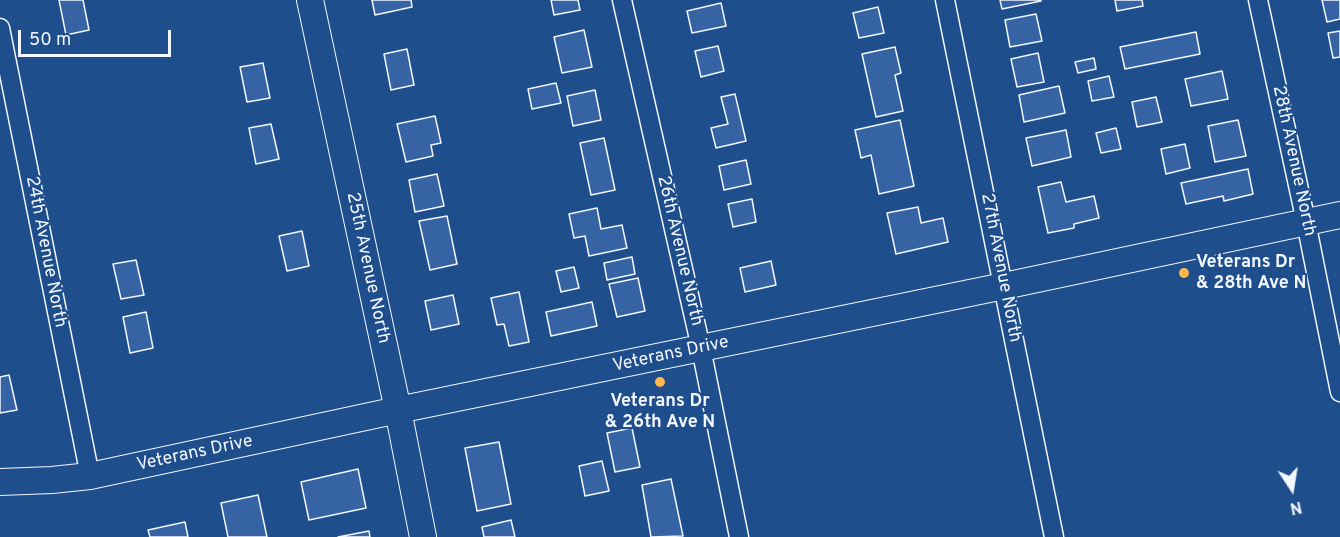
<!DOCTYPE html>
<html>
<head>
<meta charset="utf-8">
<style>
	body { margin:0 }
	#map { position:relative; width:1340px; height:537px; overflow:hidden; background:#1f4e8c; font-family:Overpass,sans-serif }
	canvas { display:block }
	.north { position:absolute; left:1262px; top:459px; width:60px; height:60px; -webkit-text-stroke:4px #1f4e8c; paint-order:stroke; rotate:168deg; font-size:16px; font-weight:700; line-height:24px; text-align:center; color:#f2f6ff }
	.north::after { content:''; display:block; margin:auto; width:21px; height:27px; background:#f2f6ff; clip-path:polygon(50% 0,100% 100%,50% 72%,0 100%) }
	.scale { position:absolute; left:18px; top:30px; width:153px; height:27px; box-sizing:border-box; border:3px solid #f2f6ff; border-top:0; padding-left:8px; font-size:18px; line-height:21px; white-space:nowrap; color:#f2f6ff; -webkit-text-stroke:4px #1f4e8c; paint-order:stroke }
</style>
</head>
<body>
<div id="map">
<canvas width="1340" height="537"></canvas>
<div class="north">N</div>
<div class="scale">50 m</div>
</div>
<script>
const context = document.querySelector('canvas').getContext('2d');
context.lineJoin = 'round';
function fillPath(path, color) {
  context.fillStyle = color;
  context.fill(path, 'evenodd');
}
function trace(path, color, width, dash) {
  context.strokeStyle = color;
  context.lineWidth = width;
  context.lineCap = dash ? 'butt' : 'round';
  context.setLineDash(dash || []);
  context.stroke(path);
}
function label(font, color, halo, rows, align = 'center') {
  context.font = font + ' Overpass,sans-serif';
  context.lineWidth = 4.5;
  context.setLineDash([]);
  context.textBaseline = 'middle';
  context.strokeStyle = halo;
  context.fillStyle = color;
  for (const [text, x, y, turn = 0] of rows) {
    context.save();
    context.translate(x, y);
    context.rotate((+turn || 0) * Math.PI / 180);
    context.textAlign = isNaN(turn) ? turn : align;
    if (halo) context.strokeText(text, 0, 0);
    context.fillText(text, 0, 0);
    context.restore();
  }
}
const building = new Path2D(`
	M 59,0 L 83,0 L 89,30 L 66,35 Z
	M 372,0 L 411,0 L 412,7 L 375,15 Z
	M 551,0 L 578,0 L 580,10 L 554,15 Z
	M 1000,0 L 1041,0 L 1041,1 L 1002,9 Z
	M 1115,0 L 1142,0 L 1143,6 L 1117,11 Z
	M 1322,0 L 1340,0 L 1340,19 L 1327,22 Z
	M 721,3 L 726,26 L 692,33 L 687,11 Z
	M 878,7 L 884,33 L 859,38 L 853,13 Z
	M 1036,14 L 1042,41 L 1010,47 L 1005,20 Z
	M 584,30 L 592,67 L 562,73 L 554,37 Z
	M 1340,31 L 1340,57 L 1333,58 L 1328,33 Z
	M 1196,32 L 1200,54 L 1125,69 L 1120,47 Z
	M 718,46 L 724,71 L 701,77 L 695,51 Z
	M 895,47 L 901,73 L 895,75 L 903,111 L 876,117 L 862,54 Z
	M 407,49 L 414,85 L 391,90 L 384,54 Z
	M 1038,53 L 1044,82 L 1017,87 L 1011,59 Z
	M 1094,58 L 1096,69 L 1078,73 L 1075,62 Z
	M 263,63 L 270,98 L 247,102 L 240,67 Z
	M 1222,71 L 1228,99 L 1191,106 L 1185,79 Z
	M 1109,76 L 1114,97 L 1092,101 L 1088,81 Z
	M 556,83 L 561,103 L 532,109 L 528,89 Z
	M 1059,86 L 1065,113 L 1024,122 L 1019,95 Z
	M 595,90 L 601,120 L 573,126 L 567,96 Z
	M 735,94 L 746,141 L 716,148 L 711,128 L 728,124 L 721,97 Z
	M 1156,97 L 1162,122 L 1137,127 L 1132,102 Z
	M 435,116 L 441,143 L 431,145 L 433,156 L 406,162 L 397,124 Z
	M 900,120 L 914,186 L 879,194 L 871,155 L 861,158 L 855,130 Z
	M 1238,120 L 1246,156 L 1215,162 L 1208,126 Z
	M 271,124 L 279,159 L 256,164 L 249,128 Z
	M 1116,128 L 1121,149 L 1101,153 L 1096,133 Z
	M 1066,130 L 1071,157 L 1032,166 L 1026,138 Z
	M 604,138 L 615,190 L 591,195 L 580,143 Z
	M 1185,144 L 1190,168 L 1166,174 L 1161,149 Z
	M 746,160 L 751,184 L 724,190 L 719,166 Z
	M 1248,169 L 1253,194 L 1224,201 L 1223,196 L 1186,204 L 1181,183 Z
	M 437,174 L 444,206 L 415,212 L 409,180 Z
	M 1061,182 L 1066,202 L 1094,196 L 1099,218 L 1074,224 L 1074,228 L 1048,233 L 1038,187 Z
	M 752,199 L 756,222 L 733,227 L 728,204 Z
	M 918,207 L 921,223 L 943,218 L 948,242 L 896,254 L 887,213 Z
	M 597,208 L 601,229 L 622,225 L 627,248 L 589,256 L 585,236 L 574,238 L 569,214 Z
	M 447,216 L 457,264 L 430,270 L 419,221 Z
	M 302,231 L 309,266 L 287,271 L 279,236 Z
	M 632,257 L 635,274 L 607,280 L 604,263 Z
	M 136,260 L 144,295 L 121,299 L 113,264 Z
	M 771,261 L 776,285 L 745,292 L 740,268 Z
	M 574,267 L 579,288 L 561,292 L 556,271 Z
	M 638,278 L 645,311 L 617,317 L 609,284 Z
	M 519,292 L 529,342 L 509,346 L 504,324 L 497,325 L 491,298 Z
	M 453,295 L 459,324 L 431,330 L 425,301 Z
	M 592,302 L 597,326 L 551,336 L 546,312 Z
	M 146,312 L 153,348 L 130,353 L 123,317 Z
	M 9,375 L 17,410 L 0,413 L 0,377 Z
	M 632,428 L 640,467 L 615,472 L 607,433 Z
	M 499,442 L 511,504 L 477,511 L 465,448 Z
	M 602,461 L 609,491 L 585,496 L 579,466 Z
	M 358,469 L 366,508 L 309,520 L 301,482 Z
	M 671,479 L 683,536 L 651,537 L 642,485 Z
	M 258,495 L 267,537 L 228,537 L 221,503 Z
	M 511,520 L 515,537 L 484,537 L 482,527 Z
	M 185,522 L 188,537 L 150,537 L 148,530 Z
	M 369,531 L 370,537 L 338,537 Z`);
const street = new Path2D(`
	M 622,0 L 701,348 L 739,537
	M 945,0 L 1054,537
	M 1258,0 L 1306,222 L 1340,392
	M 0,28 L 90,476`);
const secondary = new Path2D(`
	M 310,0 L 398,410 L 423,537
	M 0,482 L 52,480 L 90,476 L 398,410 L 1004,286 L 1340,215`);
const markers = [
	[1184,273,6,"#ffb74d"],
	[660,382,6,"#ffb74d"]
];
const streetNames = [
	["28th Avenue North",1293,161,78],
	["26th Avenue North",679,251,77],
	["24th Avenue North",45,252,79],
	["25th Avenue North",367,268,78],
	["27th Avenue North",1000,268,79],
	["Veterans Drive",671,355,-12],
	["Veterans Drive",195,454,-12]
];
const poiNames = [
	["Veterans Dr",1196,263],
	["& 28th Ave N",1196,284],
	["Veterans Dr",660,402,"center"],
	["& 26th Ave N",660,423,"center"]
];
fillPath(building, '#3563a3');
trace(building, '#f2f6ff', 1.5);
trace(street, '#f2f6ff', 21);
trace(secondary, '#f2f6ff', 28);
trace(street, '#1f4e8c', 18);
trace(secondary, '#1f4e8c', 26);
for (const [x, y, r, color] of markers) {
  const dot = new Path2D();
  dot.arc(x, y, r, 0, 2 * Math.PI);
  context.fillStyle = color;
  context.fill(dot);
  trace(dot, '#1f4e8c', 2);
}
label('18px', '#f2f6ff', '#1f4e8c', streetNames);
label('bold 18px', '#f2f6ff', '#1f4e8c', poiNames, 'left');
</script>
</body>
</html>
